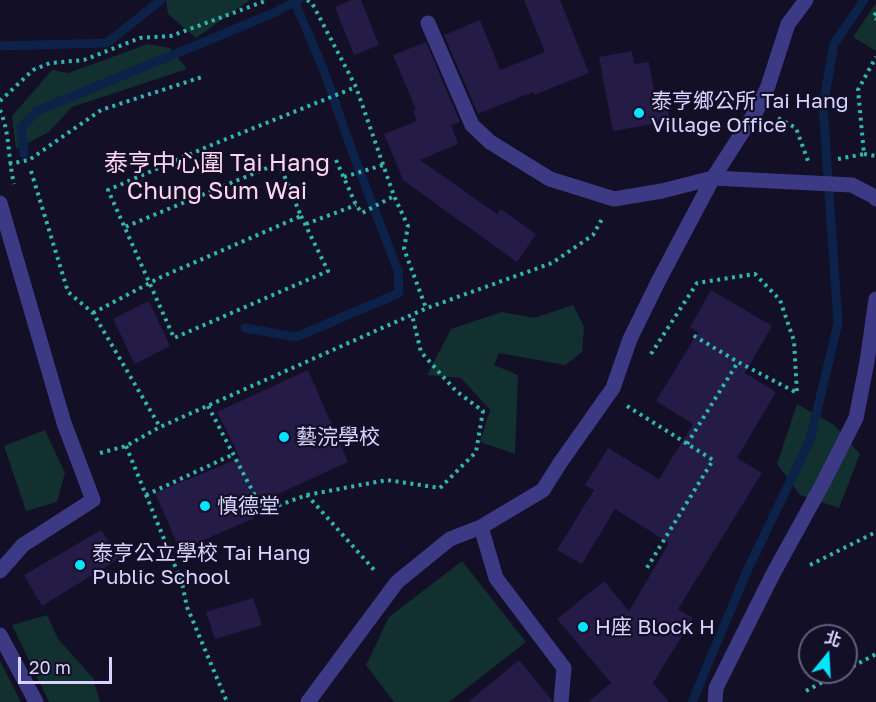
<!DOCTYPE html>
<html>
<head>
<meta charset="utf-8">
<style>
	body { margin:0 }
	#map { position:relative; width:876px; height:702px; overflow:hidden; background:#130f26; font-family:"Golos Text","Noto Sans TC",sans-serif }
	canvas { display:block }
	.north { position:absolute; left:798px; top:624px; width:60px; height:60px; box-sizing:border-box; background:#130f26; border:2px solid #625e7d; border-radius:50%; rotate:18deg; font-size:16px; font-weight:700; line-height:24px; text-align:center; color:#d9d4ff }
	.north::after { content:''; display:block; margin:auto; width:21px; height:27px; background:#00e5ff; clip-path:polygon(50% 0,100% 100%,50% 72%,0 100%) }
	.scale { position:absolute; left:18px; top:657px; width:94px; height:27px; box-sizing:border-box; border:3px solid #d9d4ff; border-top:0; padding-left:8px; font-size:18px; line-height:21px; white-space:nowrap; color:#d9d4ff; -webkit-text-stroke:4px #130f26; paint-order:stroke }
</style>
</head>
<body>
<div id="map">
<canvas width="876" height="702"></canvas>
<div class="north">北</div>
<div class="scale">20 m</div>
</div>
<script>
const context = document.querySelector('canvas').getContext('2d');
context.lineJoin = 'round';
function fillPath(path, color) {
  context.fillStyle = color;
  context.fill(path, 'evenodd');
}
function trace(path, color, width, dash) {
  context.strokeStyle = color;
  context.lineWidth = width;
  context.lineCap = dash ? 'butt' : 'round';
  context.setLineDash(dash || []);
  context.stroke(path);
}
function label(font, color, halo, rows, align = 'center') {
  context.font = font + ' "Golos Text","Noto Sans TC",sans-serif';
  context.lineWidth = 4.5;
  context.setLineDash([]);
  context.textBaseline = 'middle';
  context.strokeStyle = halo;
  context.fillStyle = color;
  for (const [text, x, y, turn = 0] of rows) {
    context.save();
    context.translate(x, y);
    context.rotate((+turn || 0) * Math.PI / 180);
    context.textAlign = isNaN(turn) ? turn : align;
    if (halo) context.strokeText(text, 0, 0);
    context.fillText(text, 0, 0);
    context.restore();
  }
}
const green = new Path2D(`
	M 166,0 L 250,0 L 196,38 L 168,14 Z
	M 876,3 L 876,51 L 853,37 Z
	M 148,44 L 170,48 L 187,69 L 72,107 L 49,132 L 16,149 L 12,116 L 52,70 L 68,73 Z
	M 573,305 L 584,327 L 582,352 L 565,365 L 499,353 L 494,365 L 518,375 L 515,454 L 480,442 L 490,410 L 461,378 L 427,375 L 451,329 L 502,312 L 534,318 Z
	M 797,404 L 834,425 L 860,454 L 839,508 L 800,495 L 777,464 Z
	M 45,430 L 65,473 L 57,502 L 26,511 L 4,446 Z
	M 462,561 L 526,642 L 449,702 L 394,702 L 366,665 L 389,617 Z
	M 47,615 L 58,639 L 93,678 L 100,702 L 49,702 L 12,625 Z
	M 0,661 L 21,702 L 0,702 Z`);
const stream = new Path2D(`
	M 0,46 L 107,43 L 161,0
	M 24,154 L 21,128 L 37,111 L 269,15 L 299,0
	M 245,328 L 296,337 L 399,293 L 398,271 L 352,151 L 323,68 L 295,3
	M 692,702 L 747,571 L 810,440 L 838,323 L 823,106 L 834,44 L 864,0`);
const building = new Path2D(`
	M 352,0 L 361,0 L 379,45 L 354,55 L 335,7 Z
	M 524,0 L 560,0 L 589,73 L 534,95 L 533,92 L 478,114 L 444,35 L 480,20 L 500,70 L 545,52 Z
	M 426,42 L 460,122 L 451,125 L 458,144 L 420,160 L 497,214 L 501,209 L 536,234 L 517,262 L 403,180 L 384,134 L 417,121 L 413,111 L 416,110 L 393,55 Z
	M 632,51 L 634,64 L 649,62 L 655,96 L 665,94 L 670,121 L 613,131 L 599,57 Z
	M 711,290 L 772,326 L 745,373 L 776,392 L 737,458 L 762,473 L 678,609 L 693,618 L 653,683 L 669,702 L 588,702 L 611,683 L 557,619 L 604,581 L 629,611 L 669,543 L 615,509 L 582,564 L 557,550 L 594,490 L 585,485 L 608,448 L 659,479 L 693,424 L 656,401 L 698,332 L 690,327 Z
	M 149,301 L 170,346 L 135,364 L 113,319 Z
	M 308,370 L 348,462 L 250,507 L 255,518 L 180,550 L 155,493 L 240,458 L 217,412 Z
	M 101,530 L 120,558 L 42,606 L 24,575 Z
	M 253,598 L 262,625 L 215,639 L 206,612 Z
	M 519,660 L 551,699 L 551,702 L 468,702 Z`);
const path = new Path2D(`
	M 307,0 L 312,3 L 356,87 L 394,196 L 408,226 L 404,249 L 426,308
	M 876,13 L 873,17 L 876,19
	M 0,101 L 33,70 L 50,63 L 84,60 L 140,38 L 171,36 L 268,0
	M 0,110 C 10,133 8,159 14,184
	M 778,118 L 796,128 L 808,161
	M 864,154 L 876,156
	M 838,159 L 864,154 L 858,90 L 876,57
	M 336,160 L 356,205 L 362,213 L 394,196
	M 9,164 L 29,160 L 101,110 L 205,76
	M 31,171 L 68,292 L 93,313 L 160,427
	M 344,177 L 383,165
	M 301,216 L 328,271 L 174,338 L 108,190 L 209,146 L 356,87
	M 306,224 L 356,205
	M 93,313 L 161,277 L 301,216 L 279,163 L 125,227
	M 651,354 L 697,283 L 755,274 L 780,300 L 794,341 L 797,393 L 738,362 L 691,334
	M 208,406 L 263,511 L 307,495 L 376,572
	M 627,406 L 713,460 L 645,571
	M 687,444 L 738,362
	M 126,446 L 182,583 L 187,607 L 227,702
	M 100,453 L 126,446 L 160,427 L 427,308 L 552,263 L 593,235 L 602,219
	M 146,495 L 234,454
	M 307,495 L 387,480 L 440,488 L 476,452 L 483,411 L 456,391 L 421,352 L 412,315
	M 810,565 L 876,532
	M 846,670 L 876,654
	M 806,691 L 841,672`);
const minor = new Path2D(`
	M 428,23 L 472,125 L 490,142 L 550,179 L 614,199 L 662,191 L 713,178 L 852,185 L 875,197 L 876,199
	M 0,203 L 64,423 L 93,500 L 23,545 L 0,571
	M 481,527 L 496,578 L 564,668 L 561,702
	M 0,635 L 36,702
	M 308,702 L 397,582 L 450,539 L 481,527 L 543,490 L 560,463 L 613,388 L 630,339 L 659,280 L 713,178 L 758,108 L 768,86 L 788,24 L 806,0
	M 715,702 L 716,688 L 773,574 L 822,485 L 856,418 L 867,362 L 876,299`);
const markers = [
	[639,113,6,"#00e5ff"],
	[284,437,6,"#00e5ff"],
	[205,506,6,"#00e5ff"],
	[80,565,6,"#00e5ff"],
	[583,627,6,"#00e5ff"]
];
const poiNames = [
	["泰亨鄉公所 Tai Hang",651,101],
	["Village Office",651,125],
	["藝浣學校",296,437],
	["慎德堂",217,506],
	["泰亨公立學校 Tai Hang",92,553],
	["Public School",92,577],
	["H座 Block H",595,627]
];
const quarterNames = [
	["泰亨中心圍 Tai Hang",217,163],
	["Chung Sum Wai",217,191]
];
fillPath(green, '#12302f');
trace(stream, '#0c2248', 9);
fillPath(building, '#241b47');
trace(path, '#2fb8b0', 4, [3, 4.5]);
trace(minor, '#3d3a85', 15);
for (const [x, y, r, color] of markers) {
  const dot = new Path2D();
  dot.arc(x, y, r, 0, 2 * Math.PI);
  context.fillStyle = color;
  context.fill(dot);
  trace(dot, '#130f26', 2);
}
label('21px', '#d9d4ff', '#130f26', poiNames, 'left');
label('24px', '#ffd6f0', '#130f26', quarterNames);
</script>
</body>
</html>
